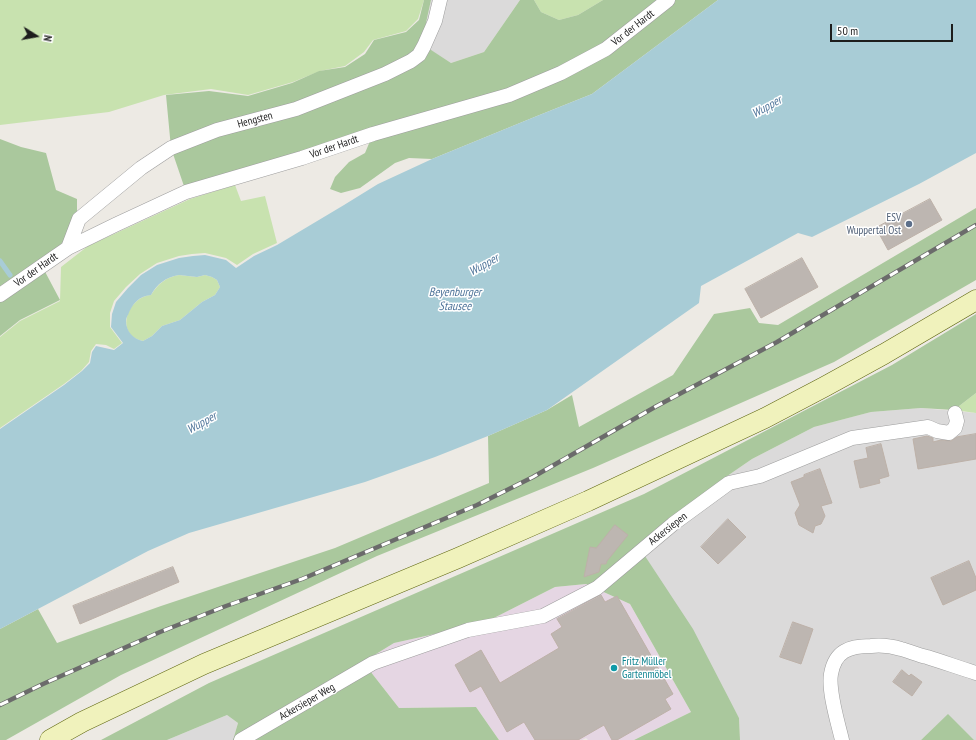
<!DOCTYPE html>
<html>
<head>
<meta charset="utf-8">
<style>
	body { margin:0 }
	#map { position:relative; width:976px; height:740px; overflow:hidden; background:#edeae4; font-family:"PT Sans Narrow",sans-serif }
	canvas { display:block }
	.north { position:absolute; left:16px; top:16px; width:40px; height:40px; -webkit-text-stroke:3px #fff; paint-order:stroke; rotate:101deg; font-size:11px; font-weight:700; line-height:16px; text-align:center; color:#1d1d1d }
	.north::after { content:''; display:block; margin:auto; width:14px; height:18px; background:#1d1d1d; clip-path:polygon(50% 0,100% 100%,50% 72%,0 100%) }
	.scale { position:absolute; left:830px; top:24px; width:123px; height:18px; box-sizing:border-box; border:2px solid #1d1d1d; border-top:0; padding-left:5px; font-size:12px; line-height:14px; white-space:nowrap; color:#1d1d1d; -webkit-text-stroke:3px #fff; paint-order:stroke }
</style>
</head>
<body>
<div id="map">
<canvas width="976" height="740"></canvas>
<div class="north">N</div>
<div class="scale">50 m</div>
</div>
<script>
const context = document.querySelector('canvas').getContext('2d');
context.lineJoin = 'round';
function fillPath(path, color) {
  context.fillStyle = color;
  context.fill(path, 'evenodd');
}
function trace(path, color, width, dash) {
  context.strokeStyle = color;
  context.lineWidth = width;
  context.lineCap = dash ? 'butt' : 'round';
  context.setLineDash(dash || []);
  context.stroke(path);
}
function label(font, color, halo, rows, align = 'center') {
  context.font = font + ' "PT Sans Narrow",sans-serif';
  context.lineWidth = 3;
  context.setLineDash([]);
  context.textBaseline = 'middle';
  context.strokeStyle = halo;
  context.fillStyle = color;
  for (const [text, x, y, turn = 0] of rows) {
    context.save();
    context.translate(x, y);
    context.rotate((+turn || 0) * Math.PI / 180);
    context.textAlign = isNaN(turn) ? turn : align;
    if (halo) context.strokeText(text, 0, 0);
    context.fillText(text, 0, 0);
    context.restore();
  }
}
const residential = new Path2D(`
	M 431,0 L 520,0 L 484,52 L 451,63 L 424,46 L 426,23 Z
	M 921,408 L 976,413 L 976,740 L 974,740 L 948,715 L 921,740 L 740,740 L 739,718 L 645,556 L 668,521 L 720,481 L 752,459 L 814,427 L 871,412 Z
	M 227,715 L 238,723 L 233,740 L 167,740 Z`);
const industrial = new Path2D(`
	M 586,584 L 630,604 L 691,712 L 634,740 L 588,740 L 586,738 L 582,740 L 499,740 L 476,707 L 399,708 L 363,662 L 394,643 L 484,623 L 555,587 Z`);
const grass = new Path2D(`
	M 0,0 L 424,0 L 418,19 L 406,31 L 373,40 L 364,52 L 345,66 L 320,71 L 293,82 L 248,95 L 211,89 L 164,95 L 109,112 L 0,125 Z
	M 534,0 L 603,0 L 578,15 L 559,20 L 541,12 Z
	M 235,185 L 241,201 L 265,196 L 277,243 L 253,254 L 237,265 L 226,258 L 205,253 L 192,254 L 179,256 L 157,263 L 140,274 L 126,287 L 114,301 L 110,313 L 110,327 L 122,343 L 114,349 L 106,345 L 96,344 L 91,351 L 89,362 L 81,371 L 64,384 L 0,428 L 0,337 L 20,321 L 60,301 L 61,267 L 88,246 L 190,199 Z
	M 179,275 L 197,277 L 205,275 L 212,277 L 217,280 L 220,287 L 215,295 L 202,302 L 180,320 L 162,326 L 152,336 L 143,341 C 114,335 127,297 151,295 C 158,284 166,277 179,275 Z
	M 976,393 L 976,413 L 954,410 Z`);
const forest = new Path2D(`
	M 424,0 L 431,0 L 426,23 L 425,46 L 451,63 L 484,52 L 520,0 L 534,0 L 541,12 L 559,20 L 578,15 L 603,0 L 718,0 L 592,94 L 537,116 L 432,159 L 409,158 L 395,163 L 360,188 L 341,193 L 330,189 L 335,177 L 349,162 L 365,153 L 373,134 L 186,192 L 171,148 L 166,95 L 209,91 L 248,96 L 292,83 L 319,71 L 345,67 L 365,54 L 374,40 L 406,32 L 419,20 Z
	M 0,139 L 21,147 L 46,153 L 56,190 L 77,199 L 77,226 L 42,266 L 60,300 L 20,320 L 0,336 Z
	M 976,208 L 976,280 L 834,362 L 593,468 L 377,556 L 121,675 L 6,740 L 0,740 L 0,629 L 38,609 L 57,643 L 161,606 L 335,548 L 489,483 L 488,436 L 547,410 L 572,395 L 579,427 L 673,375 L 714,314 L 750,308 L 759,323 L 778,325 Z
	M 976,314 L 976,393 L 954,410 L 921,408 L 871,412 L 814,427 L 752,459 L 720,481 L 668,521 L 645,556 L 693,629 L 739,718 L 740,740 L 634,740 L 691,712 L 630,604 L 586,584 L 555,587 L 484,623 L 394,643 L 363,662 L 399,708 L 476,707 L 499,740 L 233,740 L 238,723 L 227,715 L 167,740 L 101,740 L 209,683 L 644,494 L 892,365 Z
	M 948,714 L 974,740 L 921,740 Z`);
const water = new Path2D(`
	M 718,0 L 976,0 L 976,153 L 919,184 L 812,237 L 798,233 L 701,286 L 699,303 L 547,410 L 488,436 L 435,457 L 365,482 L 189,533 L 148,551 L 0,629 L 0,429 L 64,385 L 82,371 L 90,363 L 92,352 L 96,346 L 114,350 L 123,343 L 111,327 L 112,314 L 116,302 L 128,288 L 141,275 L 157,265 L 179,258 L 193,256 L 205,255 L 226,260 L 236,268 L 254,256 L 277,245 L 344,205 L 378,184 L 432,159 L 537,116 L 592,94 ZM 179,275 L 197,277 L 205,275 L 212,277 L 217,280 L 220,287 L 215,295 L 202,302 L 180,320 L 162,326 L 152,336 L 143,341 C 133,339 126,331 126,321 C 126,319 127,316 128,315 C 132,304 139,296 151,295 C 157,284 166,277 179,275 Z`);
const stream = new Path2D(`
	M 0,261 L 10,275`);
const building = new Path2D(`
	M 930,199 L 942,220 L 888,250 L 876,228 Z
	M 802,258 L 818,287 L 761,318 L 745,289 Z
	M 976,434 L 976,459 L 918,469 L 913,439 L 927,436 L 933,438 L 933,442 L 941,440 L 951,441 L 957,437 Z
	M 881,444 L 889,476 L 879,479 L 880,483 L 860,488 L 854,461 L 868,458 L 866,448 Z
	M 820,469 L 832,503 L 821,506 L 825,516 L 821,524 L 815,526 L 813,533 L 799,525 L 795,513 L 800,505 L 791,482 L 804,477 L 804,475 Z
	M 728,519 L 746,537 L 718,564 L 701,547 Z
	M 615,525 L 628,535 L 607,561 L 606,564 L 601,564 L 599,572 L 584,577 L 590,547 L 596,548 Z
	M 969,561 L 976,578 L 976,590 L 943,605 L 931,578 Z
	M 173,567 L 179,582 L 80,624 L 73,606 Z
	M 601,595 L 605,602 L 617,596 L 673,694 L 665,699 L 671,709 L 617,740 L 612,740 L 604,725 L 578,740 L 535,740 L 524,722 L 507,732 L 481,686 L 470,692 L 455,665 L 481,650 L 500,683 L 559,648 L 551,634 L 562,627 L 557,619 Z
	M 793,622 L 813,629 L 801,664 L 780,657 Z
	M 902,670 L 909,676 L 911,674 L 922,682 L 912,696 L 893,682 Z`);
const minor = new Path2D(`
	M 68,248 L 79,219 L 141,168 L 171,148 L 217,130 L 296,109 L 385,74 L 411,61 L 419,55 L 424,46 L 435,21 L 440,0
	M 0,295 L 68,248 L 115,225 L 186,192 L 302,158 L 373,134 L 509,95 L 561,73 L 606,49 L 668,0
	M 241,740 L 373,663 L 468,630 L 543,616 L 597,588 L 673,524 L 729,483 L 760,476 L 852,438 L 928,427 L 937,431 L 949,433 L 955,428 L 957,421 L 955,413
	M 842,740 C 838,723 828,691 831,674 C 835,651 849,646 871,646 C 880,645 891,646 901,649 C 909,651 918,655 927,657 C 943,662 960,668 976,673`);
const secondary = new Path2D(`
	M 50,740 L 82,722 L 204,664 L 458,558 L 588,501 L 765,418 L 824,387 L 884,354 L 976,300`);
const rail = new Path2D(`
	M 0,705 L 43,684 L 160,632 L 226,606 L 302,579 L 477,505 L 533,477 L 655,407 L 777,342 L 976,225`);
const markers = [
	[909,224,4,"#5c6f8a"],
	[614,668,4,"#0f9aa8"]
];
const streetNames = [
	["Vor der Hardt",633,28,-38],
	["Hengsten",255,120,-15],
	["Vor der Hardt",334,147,-19],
	["Vor der Hardt",36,270,-35],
	["Ackersiepen",668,529,-38],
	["Ackersieper Weg",307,702,-30]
];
const serviceNames = [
	["ESV",901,218],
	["Wuppertal Ost",901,231]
];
const cultureNames = [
	["Fritz Müller",622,662],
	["Gartenmöbel",622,675]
];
const waterNames = [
	["Wupper",767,107,-29],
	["Wupper",484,265,-29],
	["Beyenburger",455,293],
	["Stausee",455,307],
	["Wupper",202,423,-29]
];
fillPath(residential, '#dbdada');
fillPath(industrial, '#e5d6e3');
fillPath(grass, '#c8e2af');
fillPath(forest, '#aac89d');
fillPath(water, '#a8ccd6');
trace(stream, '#a8ccd6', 5);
fillPath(building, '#bdb6b1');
trace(building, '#bdb1a8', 1);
trace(minor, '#9e9e9e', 15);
trace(secondary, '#5f6710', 21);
trace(minor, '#fff', 14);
trace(secondary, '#f0f2bc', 20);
trace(rail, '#6b6b6b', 4.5);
trace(rail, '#fff', 3, [9]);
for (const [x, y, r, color] of markers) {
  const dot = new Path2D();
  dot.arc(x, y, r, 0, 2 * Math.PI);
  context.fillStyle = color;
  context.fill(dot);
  trace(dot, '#fff', 1.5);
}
label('11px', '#1d1d1d', '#fff', streetNames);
label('11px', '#4e5e75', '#fff', serviceNames, 'right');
label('11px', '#0d838f', '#fff', cultureNames, 'left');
label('italic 12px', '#51769b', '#fff', waterNames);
</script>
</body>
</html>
